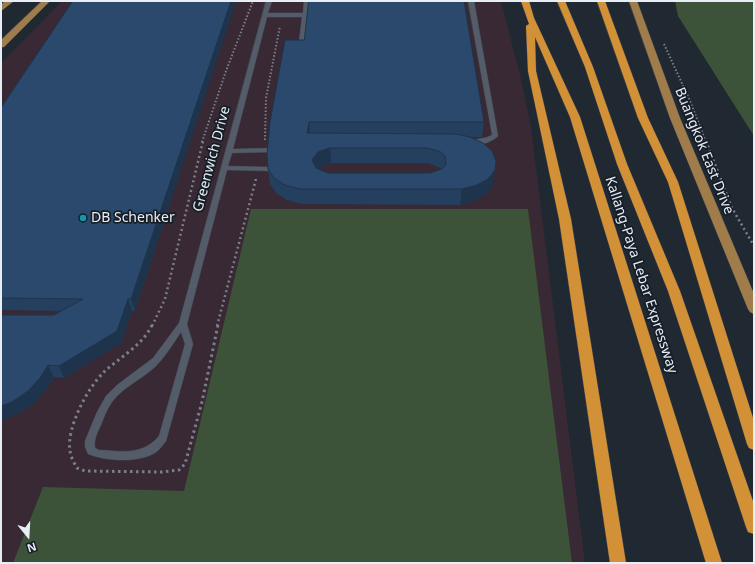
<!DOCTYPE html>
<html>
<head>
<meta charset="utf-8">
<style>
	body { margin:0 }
	#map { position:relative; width:755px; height:564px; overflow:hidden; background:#202831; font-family:"Noto Sans",sans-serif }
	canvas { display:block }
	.frame { position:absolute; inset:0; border:2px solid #e8eef5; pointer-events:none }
	.north { position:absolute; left:8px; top:516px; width:40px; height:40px; -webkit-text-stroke:3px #161e27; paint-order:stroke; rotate:162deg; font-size:11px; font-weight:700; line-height:16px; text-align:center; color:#e8eef5 }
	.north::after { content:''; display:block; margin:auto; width:14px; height:18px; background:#e8eef5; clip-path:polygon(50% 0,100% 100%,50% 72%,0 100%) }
</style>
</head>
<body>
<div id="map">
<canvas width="755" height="564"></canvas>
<div class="frame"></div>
<div class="north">N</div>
</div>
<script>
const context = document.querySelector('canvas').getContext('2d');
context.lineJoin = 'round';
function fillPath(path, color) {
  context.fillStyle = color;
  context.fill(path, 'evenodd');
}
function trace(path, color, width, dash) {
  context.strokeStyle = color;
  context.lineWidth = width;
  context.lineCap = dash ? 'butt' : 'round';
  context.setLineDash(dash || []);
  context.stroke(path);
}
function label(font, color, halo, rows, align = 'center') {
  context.font = font + ' "Noto Sans",sans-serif';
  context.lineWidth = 3.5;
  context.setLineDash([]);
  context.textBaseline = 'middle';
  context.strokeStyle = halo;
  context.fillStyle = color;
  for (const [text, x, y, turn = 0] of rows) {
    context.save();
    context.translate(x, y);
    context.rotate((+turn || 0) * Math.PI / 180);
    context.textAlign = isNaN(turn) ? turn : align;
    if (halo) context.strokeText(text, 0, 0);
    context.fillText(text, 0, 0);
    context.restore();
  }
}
const industrial = new Path2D(`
	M 62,1 L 501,1 L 521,79 L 531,127 L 585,563 L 1,563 L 1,63 Z`);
const green = new Path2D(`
	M 675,1 L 754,1 L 754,136 L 678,16 Z
	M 251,209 L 528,209 L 572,563 L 13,563 L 43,487 L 184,491 Z`);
const pathFar2 = new Path2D(`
	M 664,44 L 690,101 L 706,142
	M 265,140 L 266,98 L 280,26
	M 202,142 L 226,71 L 253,1`);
const pathFar1 = new Path2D(`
	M 706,141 L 732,208 L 754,246
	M 152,326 L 165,299 L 203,141
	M 217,326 L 256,179`);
const path = new Path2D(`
	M 152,325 C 143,345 120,357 104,372 C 88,387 66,428 70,451 C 71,457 74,463 77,468 L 85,471 L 162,472 L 179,470 L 185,464 L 202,402 L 218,325`);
const service = new Path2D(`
	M 266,1 L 272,1 L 268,13 L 303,13 L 304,1 L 310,1 L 304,50 L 301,52 L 298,50 L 302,17 L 267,17 L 233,149 L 271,148 L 274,150 L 271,152 L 232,153 L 228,166 L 269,167 L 272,169 L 269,171 L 227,170 L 187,324 L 193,344 L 166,441 C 162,446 159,451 153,454 C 136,463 105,461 88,454 L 85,447 L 85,441 L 97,412 L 106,396 L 117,385 L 153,358 L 179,323 ZM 181,332 L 185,344 L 159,436 C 142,456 122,451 99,450 L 95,448 C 94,439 97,433 101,425 C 104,417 107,409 112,402 C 123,387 141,380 155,367 C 165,357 173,344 181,332 Z
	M 468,1 L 474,1 L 498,136 C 491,143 475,148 467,142 C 474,138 483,140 492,135 Z`);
const primary = new Path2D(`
	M 5,1 L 14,1 L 1,11 L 1,5 Z
	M 42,1 L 50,1 L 4,47 L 1,47 L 1,40 Z
	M 629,1 L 637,1 L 680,118 L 754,294 L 754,314 L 750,312 L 748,309 L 670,118 Z`);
const motorway = new Path2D(`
	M 521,1 L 529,1 L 534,18 L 580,117 L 722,563 L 706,563 L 570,117 L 535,37 L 536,71 L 571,219 L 626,563 L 610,563 L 559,219 L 528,71 L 526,26 L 529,24 Z
	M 557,1 L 565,1 L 593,67 L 627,164 L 680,291 L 754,504 L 754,534 L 748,532 L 746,527 L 668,291 L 617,164 L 585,67 Z
	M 597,1 L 605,1 L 648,118 L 678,182 L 754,421 L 754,450 L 749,448 L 747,444 L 668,182 L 638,118 Z`);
const wall = new Path2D(`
	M 235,4 L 135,311 L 132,311 L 121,343 L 64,378 L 54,377 L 46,390 L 34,403 L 18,414 L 54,315 L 62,311 L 1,310 L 1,108 Z
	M 270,122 L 484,122 L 482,137 L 469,137 L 493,185 L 486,194 L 475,201 L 460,205 L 301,204 L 287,200 L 276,193 L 270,184 L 268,169 ZM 331,163 L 428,163 L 440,168 L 441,169 L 430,173 L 328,173 L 318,169 L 319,167 Z`);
const shadedWall = new Path2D(`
	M 231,1 L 235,1 L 235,4 L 135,311 L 131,299 Z
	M 309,122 L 310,137 L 307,133 Z
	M 330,148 L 331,163 L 319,167 L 313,175 L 312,160 L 318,152 Z
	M 495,170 L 493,185 L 486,194 L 475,201 L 460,205 L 462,189 Z
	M 128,299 L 132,311 L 121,343 L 64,378 L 59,366 Z
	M 48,365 L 54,377 L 46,390 L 34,403 L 18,414 L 1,421 L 1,406 Z`);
const building = new Path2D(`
	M 73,1 L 231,1 L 131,299 L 128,299 L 117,331 L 59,366 L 48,365 L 40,378 L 28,391 L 12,402 L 1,406 L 1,315 L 54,315 L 83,299 L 1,298 L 1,108 Z
	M 309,1 L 464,1 L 484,122 L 309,122 L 307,133 L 456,134 L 470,137 L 483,143 L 492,151 L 496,161 L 495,170 L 488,179 L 477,185 L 462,189 L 300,189 L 285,185 L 274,178 L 268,169 L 267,154 L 270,122 L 285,40 L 304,40 ZM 330,148 L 428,148 L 441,152 L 445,156 L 446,165 L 442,169 L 430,173 L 328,173 L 316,168 L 312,160 L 318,152 Z`);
const markers = [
	[83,218,4,"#0f9aa8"]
];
const streetNames = [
	["Buangkok East Drive",704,151,68],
	["Greenwich Drive",212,159,-75],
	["Kallang-Paya Lebar Expressway",641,275,72]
];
const poiNames = [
	["DB Schenker",91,218]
];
fillPath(industrial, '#382934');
fillPath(green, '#3d5339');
trace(service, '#3f454e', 1);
trace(primary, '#3f454e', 1);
trace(motorway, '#3f454e', 1);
trace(pathFar2, '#798088', 2, [1.5, 2]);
trace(pathFar1, '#798088', 2.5, [2, 3]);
trace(path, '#798088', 3, [2.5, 3.5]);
fillPath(service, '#535c68');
fillPath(primary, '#a07c4b');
fillPath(motorway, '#d39137');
fillPath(wall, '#253f5e');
fillPath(shadedWall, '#1e334c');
fillPath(building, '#2b496d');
trace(building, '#1e334c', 1);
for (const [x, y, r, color] of markers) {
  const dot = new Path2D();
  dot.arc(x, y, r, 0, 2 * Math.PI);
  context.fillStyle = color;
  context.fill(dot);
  trace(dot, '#161e27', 1.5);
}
label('14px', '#e8eef5', '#161e27', streetNames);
label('14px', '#e8eef5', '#161e27', poiNames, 'left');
</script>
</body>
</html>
